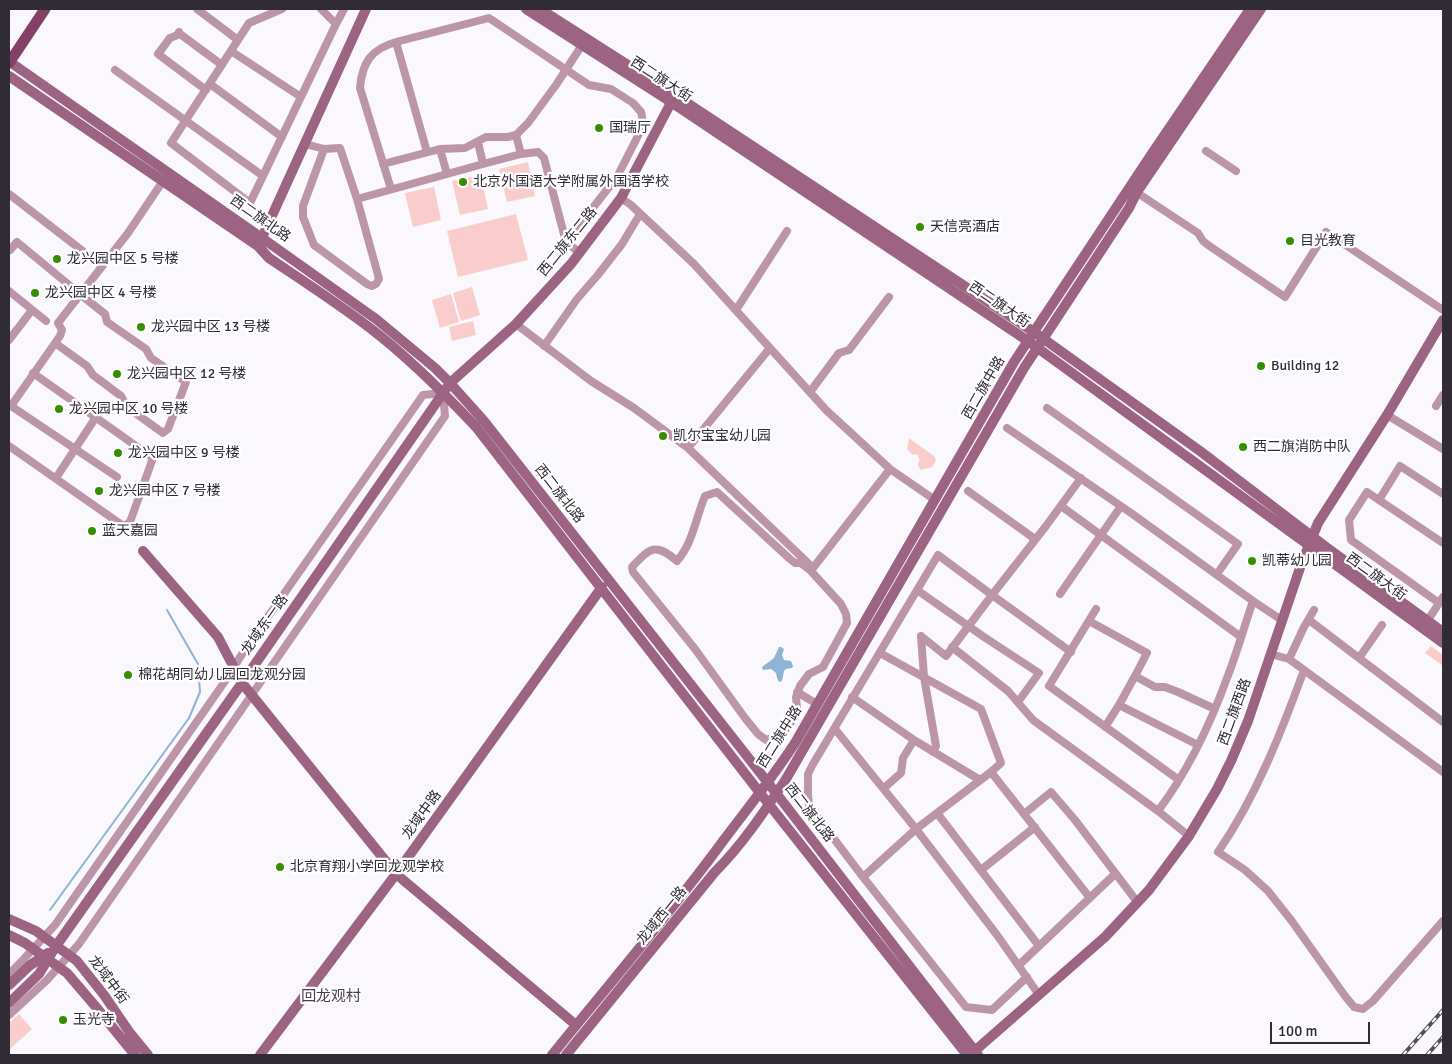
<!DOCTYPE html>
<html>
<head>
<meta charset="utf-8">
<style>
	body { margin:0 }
	#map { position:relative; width:1452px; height:1064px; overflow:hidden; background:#fbf8fd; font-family:Signika,sans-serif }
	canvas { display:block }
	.frame { position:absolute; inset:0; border:10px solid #302b34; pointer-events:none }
	.scale { position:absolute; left:1270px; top:1022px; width:100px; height:22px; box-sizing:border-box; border:2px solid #302b34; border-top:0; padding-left:6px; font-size:15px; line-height:18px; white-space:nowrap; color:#302b34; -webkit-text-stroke:4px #fff; paint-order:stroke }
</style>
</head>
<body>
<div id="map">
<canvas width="1452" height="1064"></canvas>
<div class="frame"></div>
<div class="scale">100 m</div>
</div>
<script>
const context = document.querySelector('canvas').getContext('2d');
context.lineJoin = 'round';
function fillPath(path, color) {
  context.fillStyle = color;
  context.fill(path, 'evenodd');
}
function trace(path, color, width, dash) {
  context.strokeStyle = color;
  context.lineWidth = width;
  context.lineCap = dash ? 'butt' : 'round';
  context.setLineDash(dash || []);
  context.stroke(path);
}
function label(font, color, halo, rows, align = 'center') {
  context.font = font + ' Signika,"Noto Sans SC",sans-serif';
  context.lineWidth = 4.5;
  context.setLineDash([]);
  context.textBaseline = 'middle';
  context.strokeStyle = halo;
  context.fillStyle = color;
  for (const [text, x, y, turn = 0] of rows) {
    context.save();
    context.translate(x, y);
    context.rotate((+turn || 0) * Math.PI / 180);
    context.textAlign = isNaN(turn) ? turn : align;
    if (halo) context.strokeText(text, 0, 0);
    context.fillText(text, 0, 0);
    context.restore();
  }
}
const green = new Path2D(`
	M 528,162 L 535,196 L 507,202 L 499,169 Z
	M 481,175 L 488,209 L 460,215 L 452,181 Z
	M 434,187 L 441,220 L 413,227 L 405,193 Z
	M 516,214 L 528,260 L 458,277 L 447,231 Z
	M 472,287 L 480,315 L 461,321 L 453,293 Z
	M 451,294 L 459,322 L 440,328 L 432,300 Z
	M 473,321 L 476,335 L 452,341 L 449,327 Z
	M 909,438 L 934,456 L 936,460 L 932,467 L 921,470 L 918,466 L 918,462 L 920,461 L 917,454 L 913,455 L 907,449 Z
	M 1431,646 L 1443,655 L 1443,666 L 1425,653 Z
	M 19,1014 L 32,1029 L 9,1050 L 9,1023 Z`);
const water = new Path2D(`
	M 779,647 L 781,647 L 784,649 L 782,655 L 784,660 L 791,661 L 793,666 L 792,668 L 786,669 L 784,671 L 782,681 L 779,682 L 777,678 L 776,673 L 771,669 L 763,670 L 762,667 L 774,658 Z`);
const stream = new Path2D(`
	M 50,910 L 189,718 L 200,692 L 198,664 L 167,610`);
const street = new Path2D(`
	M 197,9 L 238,40
	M 282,9 L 249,23 L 171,143 L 250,203 L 336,24 L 321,9
	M 336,24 L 344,9
	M 179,32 L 180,34 L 222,65
	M 180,34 L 170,38 L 158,54 L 206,90
	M 396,42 L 489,18 L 589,85 L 611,89 L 633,103 L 641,112 L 642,116 L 643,126 L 617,177 L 566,242
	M 231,51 L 301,97
	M 115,70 L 263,176
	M 210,84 L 282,137
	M 516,135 L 521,154
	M 478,142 L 483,164
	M 305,144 L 324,149 L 340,148 L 357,199 L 378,275 L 379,279 L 376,284 L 372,286 L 367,284 L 314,245 L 303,217 L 303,206 L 324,149
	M 440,149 L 447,174
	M 1206,151 L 1236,171
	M 383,164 L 440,149 L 465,148 L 486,137 L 508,137 L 516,135 L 528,123 L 556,85 L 582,45
	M 391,189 L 360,88 C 362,63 371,49 396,42 L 427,152
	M 1133,190 L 1198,233 L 1203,241 L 1208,245 L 1285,297 L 1326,232 L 1443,310
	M 9,194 L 102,266
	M 621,198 L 631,205 L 694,264 L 826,410 L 890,469 L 935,500
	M 357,199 L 483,164 L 521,154 L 538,152 L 544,158 L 566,242 L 580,253
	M 10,250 L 17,242 L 74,289
	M 9,291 L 46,321
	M 736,310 L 787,231
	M 516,324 L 591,381 L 634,408 L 688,448 L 813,568 L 890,469
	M 9,340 L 32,310
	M 55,343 L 87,366 L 93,375 L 121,396 L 127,407 L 163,433 L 168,429 L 186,382 L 151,358 L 146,349 L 107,322 L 105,314 L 81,295
	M 544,346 L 577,299 L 597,276 L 622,244 L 640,214
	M 810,392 L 839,353 L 849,350 L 889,297
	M 1436,406 L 1443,395
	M 1047,408 L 1238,544 L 1217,574
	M 1387,415 L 1443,449
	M 1007,428 L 1131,513 L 1253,601 L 1283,621
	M 9,446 L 122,525 L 126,525 L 130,522 L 153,458 L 33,373
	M 688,448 L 770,348
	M 117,477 L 11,406 L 60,336 L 62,330 L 58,323 L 128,233 L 163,181
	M 56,478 L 96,417
	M 968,491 L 1035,539
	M 717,492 L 790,559 L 795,563 L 801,563 L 810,570 L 841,604 L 846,614 L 847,623 L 823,667 L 809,674 L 800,686 L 796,697 L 797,709 L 792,721 L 781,735 L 766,740 L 758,734 L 745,718 L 695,649 L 633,572 L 632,567 C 650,548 655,542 677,561 C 693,543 696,517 705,496 Z
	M 1379,500 L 1400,466 L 1443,494
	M 1061,506 L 1241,637
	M 917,590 L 984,637 L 1039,673 L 1018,702
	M 1060,594 L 1121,506
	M 1439,603 L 1351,540 L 1349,520 L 1367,492 L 1443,543
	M 1096,609 L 1049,686 L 1179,780
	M 1309,620 L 1443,722
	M 1428,620 L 1443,597
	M 1089,621 L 1147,653 L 1135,676 L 1155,687 L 1165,687 L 1178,692 L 1215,709
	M 921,636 L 946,656 L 992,595 L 1071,652
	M 921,636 L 924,677 L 936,746 L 933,752
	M 952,647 L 1008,691 L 1033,720 L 1158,811 L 1189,836
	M 1270,654 L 1289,659 L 1443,772
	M 1359,658 L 1382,625
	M 1289,659 L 1304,627 L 1314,610
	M 1304,670 C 1281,733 1256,797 1218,852 L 1245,870 L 1268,891 L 1291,920 L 1345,996 L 1354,1007 L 1363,1009 L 1373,1001 L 1443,921
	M 797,692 L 817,704
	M 852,697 L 914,740 L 980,780
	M 1119,705 L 1198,745
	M 1105,727 L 1119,705 L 1135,676
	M 835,729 L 916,829 L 997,935 L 1039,995
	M 991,772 L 1090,898
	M 884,788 L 901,773 L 903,758 L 914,740
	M 1158,811 C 1188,771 1210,725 1227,678 C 1237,653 1244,627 1253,601
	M 937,813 L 1039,946
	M 1024,814 L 1051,792 L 1075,820 L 1138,903
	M 981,870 L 1035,827
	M 863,877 L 916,829 L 991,772 L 1001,763 L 981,709 L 880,653
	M 1019,965 L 1115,874
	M 9,974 L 22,961 L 55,925 L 223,684 L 244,651 L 423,395 L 443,393 L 445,416 L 79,944 L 47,980 L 9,1015
	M 1027,977 L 992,1010 L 966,1007 L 863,877 L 809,806 L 808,794 L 808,774 L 813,764 L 938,555 L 992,595 L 1046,526 L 1081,478`);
const secondary = new Path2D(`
	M 526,9 L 671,102 L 1028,341 L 1443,643
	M 540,9 L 675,95 L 1034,332 L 1200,451 L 1326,547 L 1443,632
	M 10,62 L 262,238 L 376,319 L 435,368 L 450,383 L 484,421 L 776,793 L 978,1055
	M 9,76 L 258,246 L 269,258 C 303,281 337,303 370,328 C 408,357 443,392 476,427 L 760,793 L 967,1055
	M 260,242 L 366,9
	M 143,551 L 218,637 L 242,683 L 396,874 L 576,1025
	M 9,919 L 36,931 L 77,961 L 104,995 L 130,1033 L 148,1055
	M 9,935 L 25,943 L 67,973 L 96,1007 L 135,1055
	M 9,985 L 29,966 L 48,953
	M 9,1003 L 39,974 L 56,946 L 242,683 L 450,383 L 516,324 L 571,264 L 621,198 L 675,95
	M 260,1055 L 396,874 L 602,587
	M 552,1055 C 609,984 669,915 723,841 C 747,809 773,777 795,743 L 1014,362 L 1151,155 L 1250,9
	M 566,1055 L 714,873 C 742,845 764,812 786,779 L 1024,368 L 1129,208 L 1137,192 L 1261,9
	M 970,1055 L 1105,937 L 1149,890 L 1189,836 L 1217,789 L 1231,761 L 1248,721 L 1301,565 L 1318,523 L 1387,415 L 1443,320`);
const primary = new Path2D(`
	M 9,63 L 45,9`);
const rail = new Path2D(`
	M 1403,1055 L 1443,1010
	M 1427,1055 L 1443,1037`);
const markers = [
	[599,128,5,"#348f00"],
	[463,182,5,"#348f00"],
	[920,227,5,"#348f00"],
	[1290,241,5,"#348f00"],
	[57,259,5,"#348f00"],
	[35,293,5,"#348f00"],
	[141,327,5,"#348f00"],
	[1261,366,5,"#348f00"],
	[117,374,5,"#348f00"],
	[59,409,5,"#348f00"],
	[663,436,5,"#348f00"],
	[1243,447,5,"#348f00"],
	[118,453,5,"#348f00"],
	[99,491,5,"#348f00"],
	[92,531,5,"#348f00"],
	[1252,561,5,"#348f00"],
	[128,675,5,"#348f00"],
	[280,867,5,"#348f00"],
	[63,1020,5,"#348f00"]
];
const streetNames = [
	["西二旗大街",661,80,33],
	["西二旗北路",260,219,35],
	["西二旗东二路",568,242,-51],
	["西二旗大街",999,305,34],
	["西二旗中路",984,388,-60],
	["西二旗北路",559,494,52],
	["西二旗大街",1376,577,36],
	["龙域东一路",265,625,-55],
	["西二旗西路",1235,712,-70],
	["西二旗中路",780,737,-58],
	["西二旗北路",809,813,52],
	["龙域中路",422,815,-54],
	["龙域西一路",662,916,-51],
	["龙域中街",108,980,53]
];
const poiNames = [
	["国瑞厅",609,128],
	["北京外国语大学附属外国语学校",473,182],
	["天信亮酒店",930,227],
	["目光教育",1300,241],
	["龙兴园中区 5 号楼",67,259],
	["龙兴园中区 4 号楼",45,293],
	["龙兴园中区 13 号楼",151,327],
	["Building 12",1271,366],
	["龙兴园中区 12 号楼",127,374],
	["龙兴园中区 10 号楼",69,409],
	["凯尔宝宝幼儿园",673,436],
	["西二旗消防中队",1253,447],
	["龙兴园中区 9 号楼",128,453],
	["龙兴园中区 7 号楼",109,491],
	["蓝天嘉园",102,531],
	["凯蒂幼儿园",1262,561],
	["棉花胡同幼儿园回龙观分园",138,675],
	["北京育翔小学回龙观学校",290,867],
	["玉光寺",73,1020]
];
const neighbourhoodNames = [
	["回龙观村",331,997]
];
fillPath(green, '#f9cdcb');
fillPath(water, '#8db4d4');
trace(stream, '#8db4d4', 2);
trace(street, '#bd95a9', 8);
trace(secondary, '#9c6482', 10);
trace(primary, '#844066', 11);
trace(rail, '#524e56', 4);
trace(rail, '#fff', 2, [5.5]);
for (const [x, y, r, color] of markers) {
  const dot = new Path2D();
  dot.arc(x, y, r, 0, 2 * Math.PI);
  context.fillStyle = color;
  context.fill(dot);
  trace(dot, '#fff', 2);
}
label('14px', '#302b34', '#fff', streetNames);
label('14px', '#302b34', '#fff', poiNames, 'left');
label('15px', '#483c50', '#fff', neighbourhoodNames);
</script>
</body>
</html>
